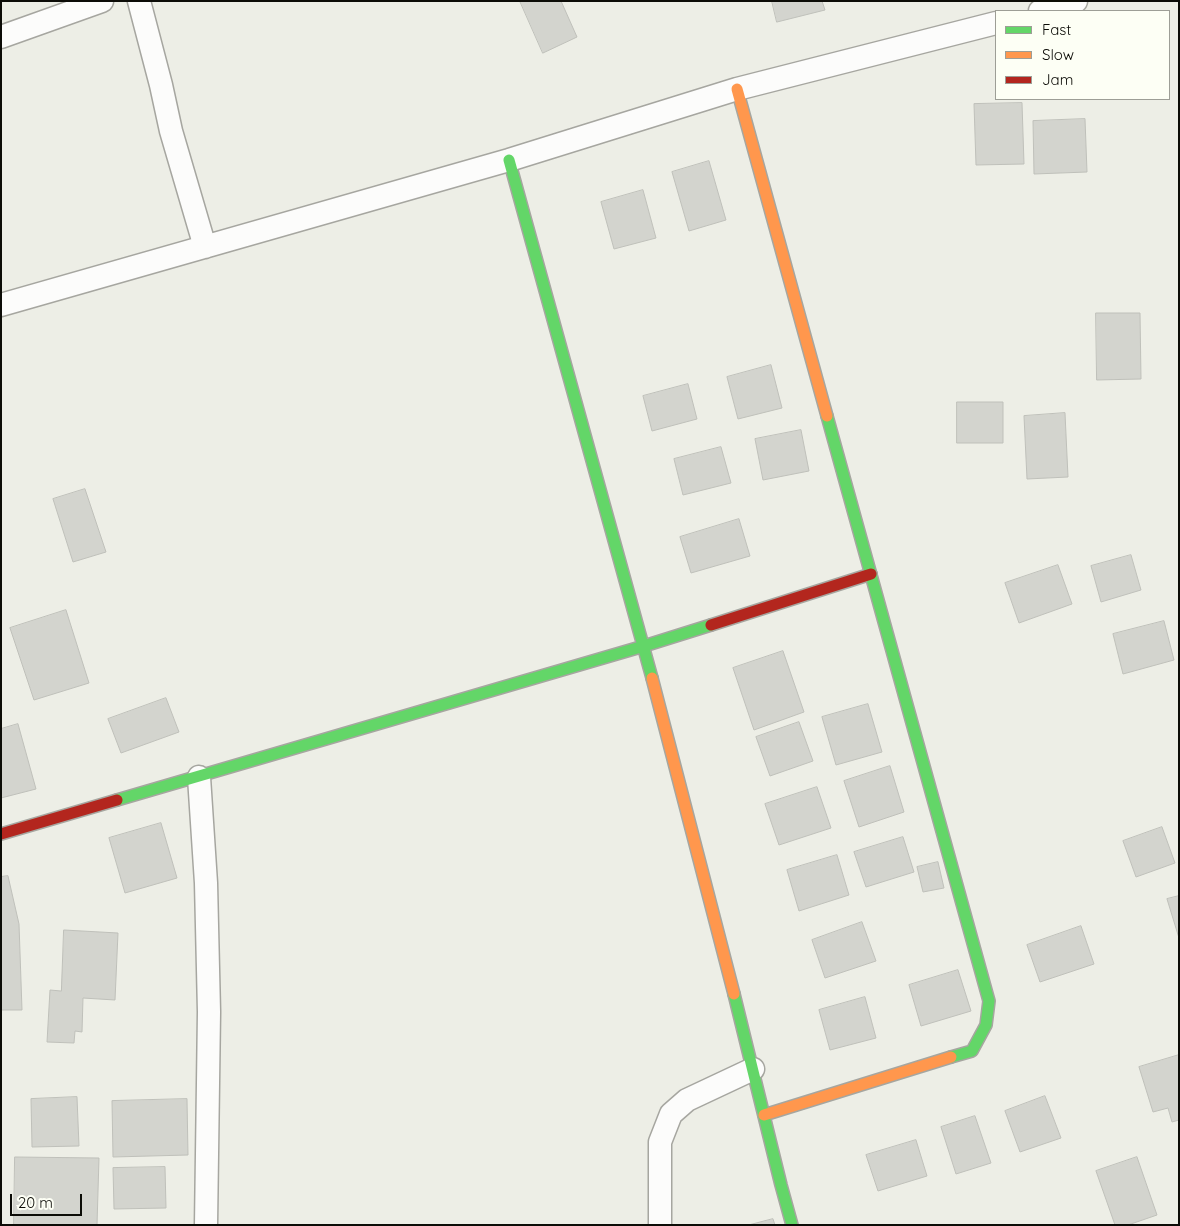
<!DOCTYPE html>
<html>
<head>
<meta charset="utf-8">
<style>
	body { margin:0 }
	#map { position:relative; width:1180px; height:1226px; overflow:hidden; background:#edeee6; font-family:Quicksand,sans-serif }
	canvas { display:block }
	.frame { position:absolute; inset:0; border:2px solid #0c0c07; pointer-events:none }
	.legend { position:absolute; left:995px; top:10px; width:175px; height:90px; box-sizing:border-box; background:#fdfff5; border:1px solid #9d9e96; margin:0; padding:6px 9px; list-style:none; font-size:15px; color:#0c0c07 }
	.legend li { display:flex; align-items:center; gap:10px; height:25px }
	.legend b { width:25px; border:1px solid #9d9e96 }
	.scale { position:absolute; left:10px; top:1194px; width:72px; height:22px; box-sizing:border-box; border:2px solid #0c0c07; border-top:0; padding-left:6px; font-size:15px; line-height:18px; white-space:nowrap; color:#0c0c07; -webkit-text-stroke:4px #fdfff5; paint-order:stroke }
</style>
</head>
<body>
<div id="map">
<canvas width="1180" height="1226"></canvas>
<div class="frame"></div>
<ul class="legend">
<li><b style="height:6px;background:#63d668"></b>Fast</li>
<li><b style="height:6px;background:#ff974d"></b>Slow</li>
<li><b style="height:6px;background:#b3261e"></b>Jam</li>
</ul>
<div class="scale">20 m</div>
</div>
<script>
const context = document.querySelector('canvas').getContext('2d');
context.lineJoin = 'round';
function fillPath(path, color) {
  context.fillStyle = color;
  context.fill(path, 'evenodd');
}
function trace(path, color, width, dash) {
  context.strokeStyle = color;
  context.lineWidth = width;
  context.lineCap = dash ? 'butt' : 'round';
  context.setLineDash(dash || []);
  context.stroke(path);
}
const building = new Path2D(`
	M 520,1 L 561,1 L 577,37 L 543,53 Z
	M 772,1 L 822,1 L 825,10 L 777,22 Z
	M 1022,103 L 1024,164 L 976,165 L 974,104 Z
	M 1085,119 L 1087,172 L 1034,174 L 1033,121 Z
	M 709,161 L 726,220 L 689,231 L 672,172 Z
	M 643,190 L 656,238 L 614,249 L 601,202 Z
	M 1096,313 L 1140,313 L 1141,379 L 1097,380 Z
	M 771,365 L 782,408 L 738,419 L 727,377 Z
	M 688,384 L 697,419 L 652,431 L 643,396 Z
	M 957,402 L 1003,402 L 1003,443 L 957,443 Z
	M 1065,413 L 1068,477 L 1027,479 L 1024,416 Z
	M 801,430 L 809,471 L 763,480 L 755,439 Z
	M 721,447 L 731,483 L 683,495 L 674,459 Z
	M 85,489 L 106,552 L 73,562 L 53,499 Z
	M 739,519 L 750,556 L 691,573 L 680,537 Z
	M 1131,555 L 1141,590 L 1101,602 L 1091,566 Z
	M 1058,565 L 1072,604 L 1019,623 L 1005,583 Z
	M 66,610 L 89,683 L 34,700 L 10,628 Z
	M 1164,621 L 1174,660 L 1123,674 L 1113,634 Z
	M 783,651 L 804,712 L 754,730 L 733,668 Z
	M 166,698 L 179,732 L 121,753 L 108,719 Z
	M 868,704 L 882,752 L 836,765 L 822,717 Z
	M 799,722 L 813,761 L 770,776 L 756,737 Z
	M 18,724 L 36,789 L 1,798 L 1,729 Z
	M 890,766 L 904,812 L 859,827 L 844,781 Z
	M 817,787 L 831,828 L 779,845 L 765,804 Z
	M 161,823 L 177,878 L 125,893 L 109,838 Z
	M 1162,827 L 1175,863 L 1136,877 L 1123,841 Z
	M 903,837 L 914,872 L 866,887 L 854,852 Z
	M 837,855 L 849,895 L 799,911 L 787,870 Z
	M 938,862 L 944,888 L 923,892 L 917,867 Z
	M 8,876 L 19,924 L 22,1010 L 1,1010 L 1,877 Z
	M 1179,896 L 1179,938 L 1167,899 Z
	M 862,922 L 876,961 L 825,978 L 812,940 Z
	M 1081,926 L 1094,964 L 1040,982 L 1027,945 Z
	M 64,930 L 118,933 L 115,1000 L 83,998 L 82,1032 L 75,1031 L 74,1043 L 47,1042 L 50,990 L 61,991 Z
	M 958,970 L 971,1011 L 921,1026 L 909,985 Z
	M 865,997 L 876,1038 L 830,1050 L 819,1010 Z
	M 1179,1055 L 1179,1120 L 1172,1122 L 1168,1108 L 1153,1112 L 1139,1067 Z
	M 1045,1096 L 1061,1138 L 1020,1152 L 1005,1111 Z
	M 77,1097 L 79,1146 L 32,1147 L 31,1099 Z
	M 187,1099 L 188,1155 L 113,1157 L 112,1101 Z
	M 975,1116 L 991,1163 L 956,1174 L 941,1127 Z
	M 916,1140 L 927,1176 L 878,1191 L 866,1155 Z
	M 15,1157 L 99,1158 L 97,1225 L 14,1225 Z
	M 1137,1157 L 1157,1215 L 1128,1225 L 1115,1225 L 1096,1171 Z
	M 165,1167 L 166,1208 L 114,1209 L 113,1168 Z
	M 773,1219 L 775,1225 L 749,1225 Z`);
const street = new Path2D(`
	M 139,1 L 161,85 L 171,131 L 205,247
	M 1040,11 L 1076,1
	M 1,37 L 102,1
	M 1,305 L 509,160 L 737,89 L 996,23
	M 199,777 L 206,883 L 209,1012 L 206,1225
	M 660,1225 L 660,1142 L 671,1114 L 687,1100 L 753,1069`);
const fast = new Path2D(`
	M 509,160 L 652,678
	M 827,416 L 989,1001 L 986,1025 L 972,1051 L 951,1057
	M 117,800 L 644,646 L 711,625
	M 734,994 L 781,1185 L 792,1225`);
const slow = new Path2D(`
	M 737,89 L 827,416
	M 652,678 L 734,994
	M 764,1115 L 951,1057`);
const jam = new Path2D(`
	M 711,625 L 871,574
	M 1,834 L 117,800`);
fillPath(building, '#d3d4ce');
trace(building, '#bfc0ba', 1);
trace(street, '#a6a6a0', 25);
trace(fast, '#a6a6a0', 14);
trace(slow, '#a6a6a0', 14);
trace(jam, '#a6a6a0', 14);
trace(street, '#fcfcfb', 22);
trace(fast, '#63d668', 11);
trace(slow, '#ff974d', 11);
trace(jam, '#b3261e', 11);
</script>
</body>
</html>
